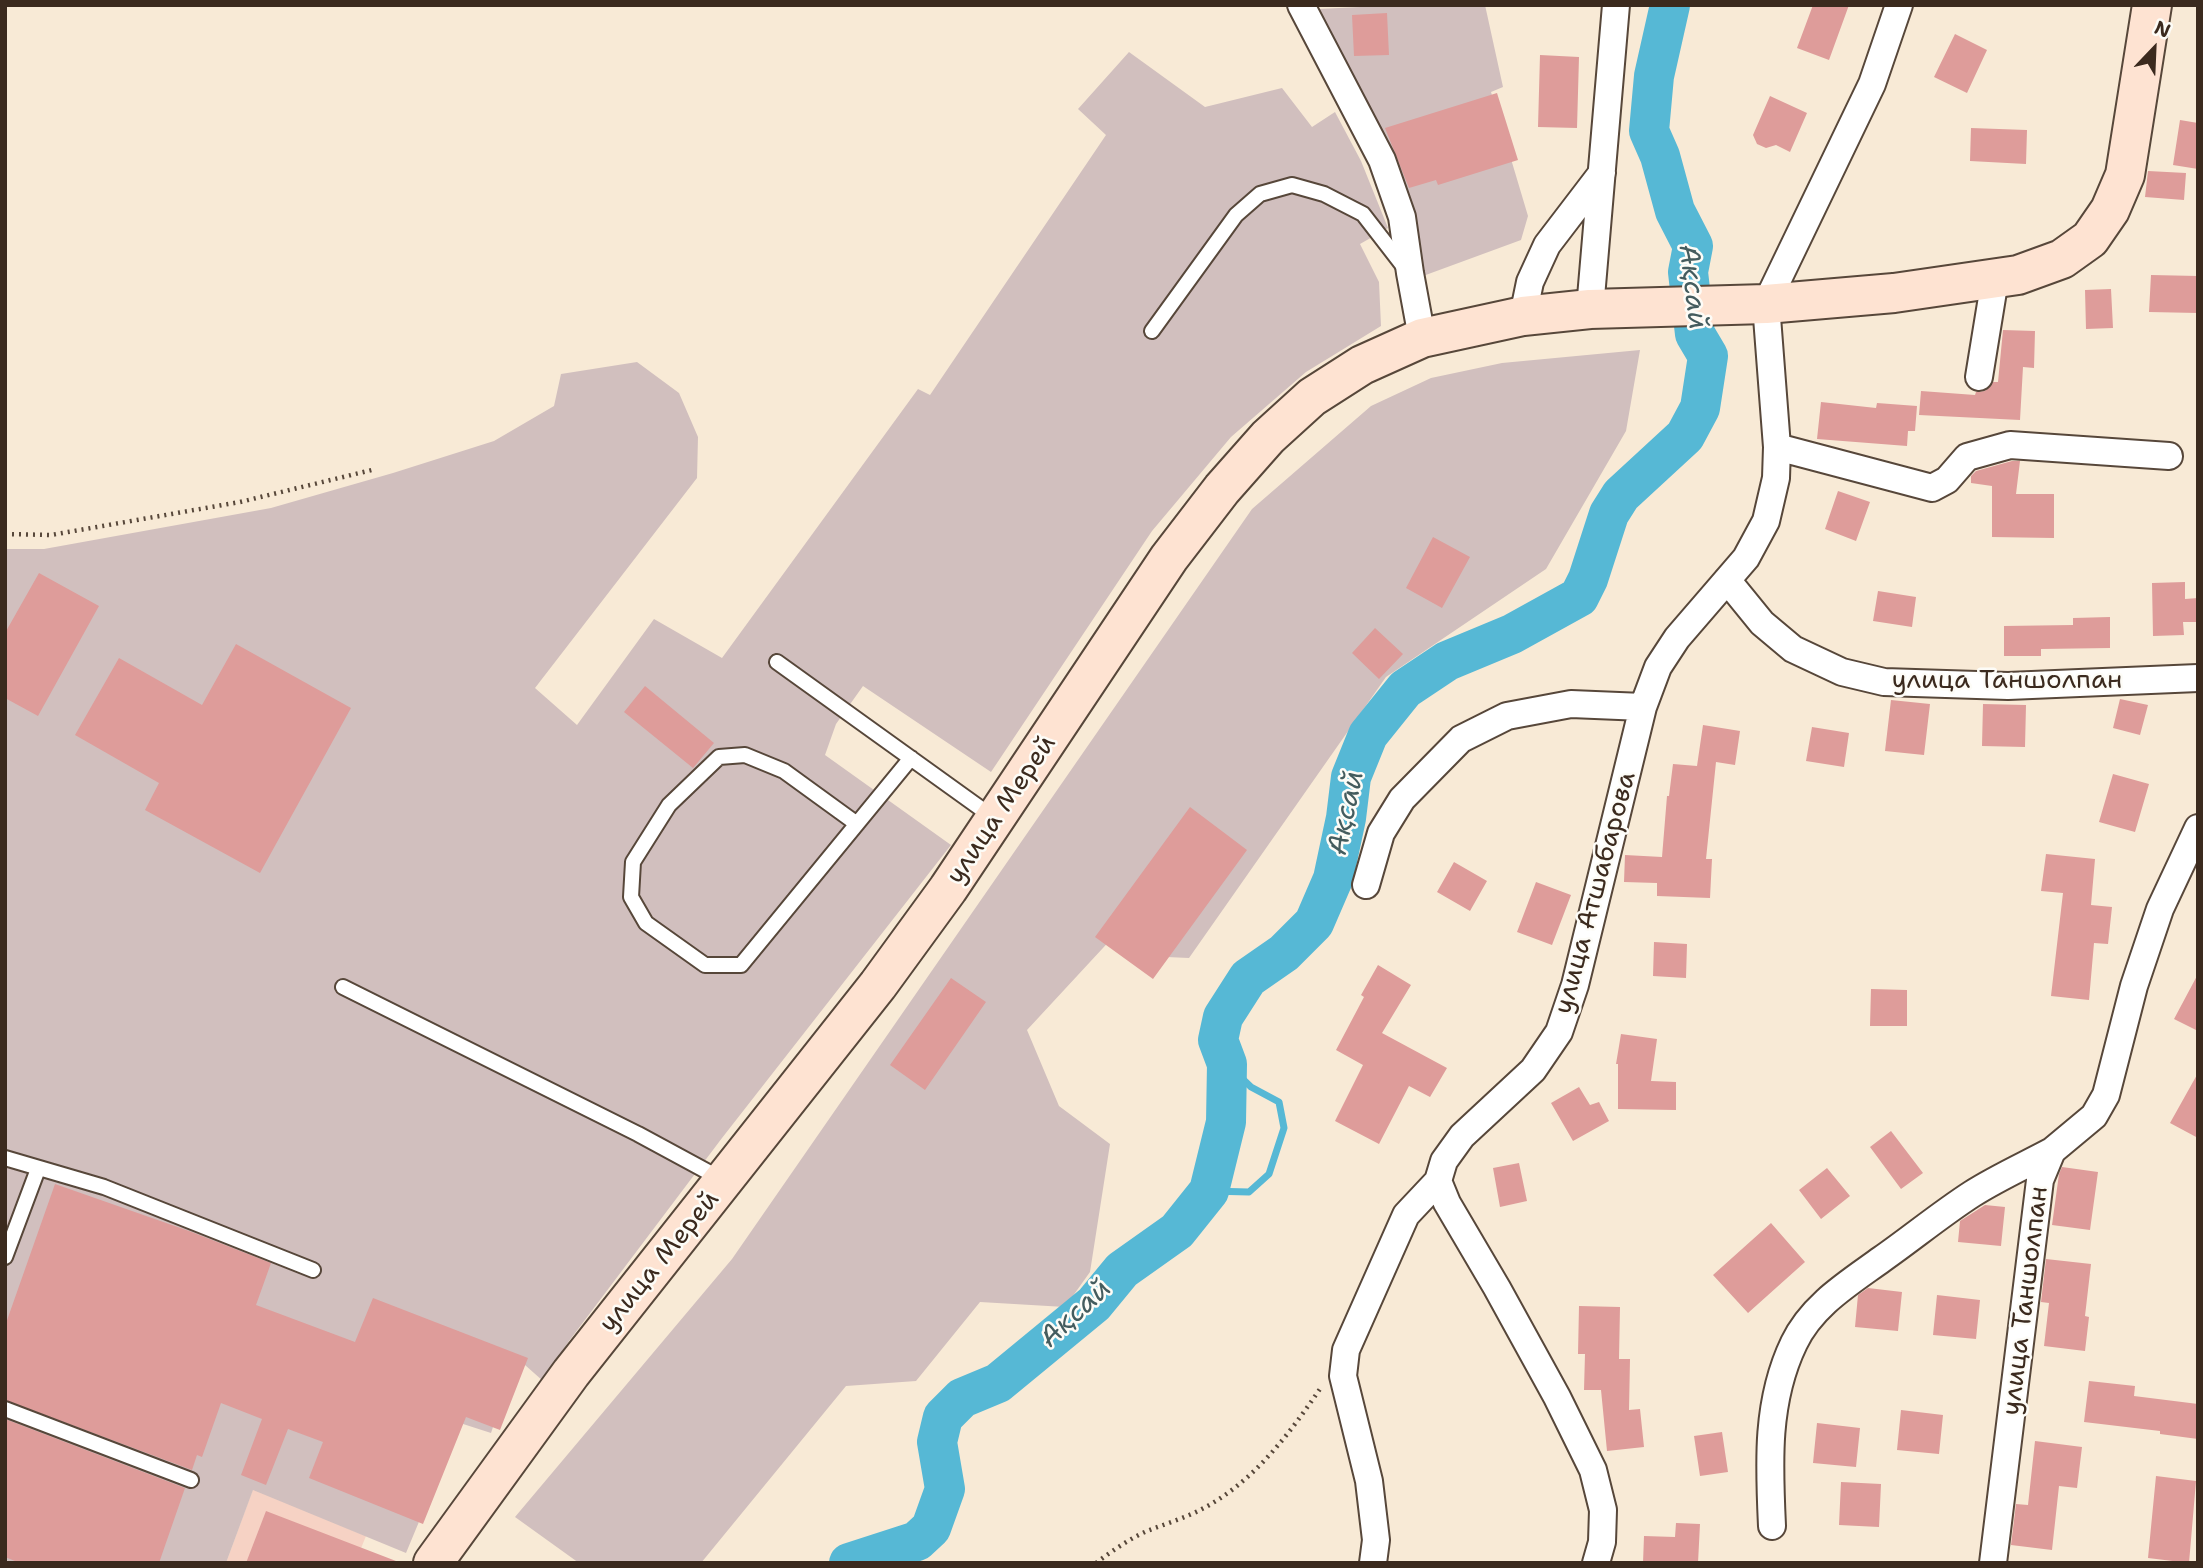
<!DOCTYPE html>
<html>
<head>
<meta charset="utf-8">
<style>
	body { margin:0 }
	#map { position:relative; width:2203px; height:1568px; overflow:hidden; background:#f8ead6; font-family:"Shantell Sans",sans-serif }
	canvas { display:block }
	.frame { position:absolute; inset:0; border:7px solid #3b2a1e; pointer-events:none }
	.north { position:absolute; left:2119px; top:14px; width:70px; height:70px; -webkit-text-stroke:5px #fdfcf7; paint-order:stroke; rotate:23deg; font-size:19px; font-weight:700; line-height:28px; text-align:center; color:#3b2a1e }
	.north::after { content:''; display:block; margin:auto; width:24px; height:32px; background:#3b2a1e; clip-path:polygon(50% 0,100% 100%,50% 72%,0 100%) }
</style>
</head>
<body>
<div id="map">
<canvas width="2203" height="1568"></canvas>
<div class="frame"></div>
<div class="north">N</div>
</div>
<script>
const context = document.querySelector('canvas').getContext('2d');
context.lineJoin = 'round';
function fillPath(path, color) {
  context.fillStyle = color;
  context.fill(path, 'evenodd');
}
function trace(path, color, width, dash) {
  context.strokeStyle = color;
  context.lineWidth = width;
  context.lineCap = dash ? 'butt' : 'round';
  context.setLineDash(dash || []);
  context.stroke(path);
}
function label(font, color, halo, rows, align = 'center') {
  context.font = font + ' "Shantell Sans",sans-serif';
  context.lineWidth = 5;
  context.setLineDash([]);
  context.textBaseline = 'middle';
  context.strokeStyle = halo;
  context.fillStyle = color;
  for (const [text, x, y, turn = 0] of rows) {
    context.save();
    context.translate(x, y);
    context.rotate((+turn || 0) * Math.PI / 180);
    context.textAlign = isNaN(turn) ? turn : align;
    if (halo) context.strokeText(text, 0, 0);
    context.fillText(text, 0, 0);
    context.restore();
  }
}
const built = new Path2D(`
	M 253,1489 L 366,1536 L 355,1563 L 226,1563 Z`);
const industrial = new Path2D(`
	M 1402,5 L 1485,5 L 1503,87 L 1491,92 L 1528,216 L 1521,240 L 1423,276 L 1379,129 L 1318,9 Z
	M 1129,52 L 1205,107 L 1282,88 L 1312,127 L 1335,112 L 1361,161 L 1388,228 L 1360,244 L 1379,282 L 1381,326 L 1306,372 L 1231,437 L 1152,531 L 991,772 L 863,686 L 836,724 L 825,755 L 951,845 L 722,1138 L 569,1341 L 543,1381 L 516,1357 L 491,1433 L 460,1423 L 406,1553 L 253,1490 L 226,1563 L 14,1563 L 5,1560 L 5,549 L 44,549 L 271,508 L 393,473 L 494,441 L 554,406 L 561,374 L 637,362 L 679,393 L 698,437 L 697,478 L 535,688 L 577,725 L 654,619 L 722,658 L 918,389 L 930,395 L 1106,135 L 1078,109 Z
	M 1640,350 L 1626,431 L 1546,569 L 1386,677 L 1189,958 L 1144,956 L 1115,935 L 1027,1030 L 1059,1106 L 1110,1144 L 1090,1272 L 1065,1307 L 980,1302 L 916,1381 L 846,1386 L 701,1563 L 579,1563 L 515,1517 L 732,1259 L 1252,509 L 1371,406 L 1431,378 L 1502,363 Z`);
const stream = new Path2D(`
	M 1209,1191 L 1249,1192 L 1269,1174 L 1284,1128 L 1279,1102 L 1251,1087 L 1227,1064`);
const river = new Path2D(`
	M 849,1563 L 917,1541 L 931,1528 L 945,1489 L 937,1442 L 943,1417 L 962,1398 L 998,1383 L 1094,1304 L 1122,1270 L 1177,1231 L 1209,1191 L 1226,1122 L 1227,1064 L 1218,1040 L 1223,1017 L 1248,978 L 1284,953 L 1314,923 L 1333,879 L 1346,818 L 1351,777 L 1368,735 L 1405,689 L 1447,661 L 1512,634 L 1579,597 L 1588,579 L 1609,514 L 1621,495 L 1685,436 L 1700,408 L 1708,356 L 1695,334 L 1688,272 L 1693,246 L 1675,211 L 1660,156 L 1649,131 L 1654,76 L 1670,5`);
const building = new Path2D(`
	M 1813,5 L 1849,5 L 1829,60 L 1797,48 Z
	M 1387,13 L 1389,55 L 1354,56 L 1352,15 Z
	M 1955,34 L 1987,50 L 1967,93 L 1934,77 Z
	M 1540,55 L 1579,57 L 1577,128 L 1538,127 Z
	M 1497,93 L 1518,160 L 1438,185 L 1436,180 L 1409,188 L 1385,128 Z
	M 1770,96 L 1807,113 L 1790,152 L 1776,145 L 1766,148 L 1757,144 L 1753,135 Z
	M 2180,120 L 2198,123 L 2198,169 L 2173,165 Z
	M 1971,128 L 2027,130 L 2026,164 L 1970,161 Z
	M 2148,171 L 2186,173 L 2184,200 L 2145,197 Z
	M 2151,275 L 2198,276 L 2198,313 L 2149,312 Z
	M 2111,289 L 2113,328 L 2086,329 L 2085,290 Z
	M 2003,330 L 2035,331 L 2034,368 L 2023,367 L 2020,420 L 1919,415 L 1921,391 L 1975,395 L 1976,392 L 1985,391 L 1993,382 L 1998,382 Z
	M 1821,402 L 1876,408 L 1877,403 L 1917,406 L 1915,431 L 1908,431 L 1907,446 L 1817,439 Z
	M 2012,461 L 2020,461 L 2016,494 L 2054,494 L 2054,538 L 1992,537 L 1992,486 L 1971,483 L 1971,476 L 1976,471 Z
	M 1838,491 L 1870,502 L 1856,541 L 1825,529 Z
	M 1433,537 L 1470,557 L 1442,608 L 1406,588 Z
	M 39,573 L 99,606 L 38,716 L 5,698 L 5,633 Z
	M 2185,582 L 2185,599 L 2198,598 L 2198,622 L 2183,622 L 2184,635 L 2153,636 L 2152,583 Z
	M 1878,591 L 1916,597 L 1912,627 L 1873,621 Z
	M 2110,617 L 2110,648 L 2041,649 L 2041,656 L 2004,656 L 2004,626 L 2073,625 L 2073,618 Z
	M 1375,628 L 1403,654 L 1379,679 L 1352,653 Z
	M 236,644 L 351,708 L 260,873 L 145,810 L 159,783 L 75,735 L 119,658 L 202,705 Z
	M 645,686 L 714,743 L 693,768 L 624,712 Z
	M 2120,699 L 2148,705 L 2140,735 L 2113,728 Z
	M 1891,700 L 1930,704 L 1924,755 L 1885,751 Z
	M 1983,704 L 2026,705 L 2025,747 L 1982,746 Z
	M 1703,725 L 1740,731 L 1735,765 L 1716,762 L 1706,859 L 1712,859 L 1710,898 L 1657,896 L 1657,883 L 1624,882 L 1625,855 L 1662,857 L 1667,796 L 1669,796 L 1673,764 L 1697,766 Z
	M 1812,727 L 1849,733 L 1844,767 L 1806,761 Z
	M 2113,774 L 2149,784 L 2135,832 L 2099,822 Z
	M 1190,807 L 1247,850 L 1153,979 L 1095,937 Z
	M 2046,854 L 2095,859 L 2091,905 L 2112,907 L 2108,944 L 2094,943 L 2089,1000 L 2051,996 L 2063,893 L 2041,891 Z
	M 1454,862 L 1487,881 L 1470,911 L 1437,892 Z
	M 1536,882 L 1571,895 L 1552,945 L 1517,932 Z
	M 1654,942 L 1687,944 L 1686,978 L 1653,976 Z
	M 1378,965 L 1411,985 L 1382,1033 L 1447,1068 L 1430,1097 L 1409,1086 L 1379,1144 L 1335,1121 L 1363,1065 L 1336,1050 L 1364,997 L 1361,995 Z
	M 2198,974 L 2198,1031 L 2174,1019 Z
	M 951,978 L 986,1002 L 925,1090 L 890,1065 Z
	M 1871,989 L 1907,990 L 1907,1026 L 1870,1026 Z
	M 1621,1034 L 1657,1039 L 1651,1081 L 1676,1082 L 1676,1110 L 1618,1109 L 1618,1064 L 1616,1064 Z
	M 2198,1073 L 2198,1138 L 2170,1123 Z
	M 1579,1087 L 1590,1105 L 1599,1102 L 1609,1121 L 1573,1141 L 1551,1103 Z
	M 1891,1131 L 1923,1173 L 1901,1189 L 1870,1147 Z
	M 1519,1163 L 1527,1201 L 1500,1207 L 1493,1168 Z
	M 2062,1167 L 2098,1172 L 2090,1230 L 2052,1225 L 2059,1174 Z
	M 1827,1168 L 1850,1196 L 1821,1219 L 1799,1190 Z
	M 55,1184 L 189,1231 L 271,1263 L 256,1305 L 355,1342 L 373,1298 L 528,1358 L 500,1430 L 466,1417 L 423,1524 L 309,1478 L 323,1442 L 288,1429 L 266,1485 L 241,1475 L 262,1419 L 221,1403 L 202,1457 L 197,1455 L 192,1470 L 5,1400 L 5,1326 Z
	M 1985,1205 L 2005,1207 L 2001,1246 L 1958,1242 L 1960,1221 Z
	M 1771,1223 L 1805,1262 L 1748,1313 L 1713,1275 Z
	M 2046,1259 L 2091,1264 L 2085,1316 L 2089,1317 L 2085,1351 L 2044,1346 L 2049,1303 L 2041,1302 Z
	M 1868,1288 L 1902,1292 L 1898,1331 L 1855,1327 L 1858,1295 Z
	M 1937,1295 L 1980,1300 L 1976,1339 L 1933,1335 Z
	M 1579,1306 L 1620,1307 L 1619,1359 L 1630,1359 L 1629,1410 L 1640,1409 L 1644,1447 L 1607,1451 L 1601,1390 L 1584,1390 L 1585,1354 L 1578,1354 Z
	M 2089,1381 L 2135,1386 L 2134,1396 L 2198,1404 L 2198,1439 L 2160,1434 L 2160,1431 L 2084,1422 Z
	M 1901,1410 L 1943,1415 L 1939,1454 L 1897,1450 Z
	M 5,1419 L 185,1488 L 159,1563 L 20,1563 L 5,1557 Z
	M 1817,1423 L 1860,1428 L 1856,1467 L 1813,1463 Z
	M 1722,1432 L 1728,1472 L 1700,1476 L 1694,1436 Z
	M 2035,1441 L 2082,1447 L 2077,1488 L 2059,1486 L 2052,1550 L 2011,1545 L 2016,1504 L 2028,1505 Z
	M 2156,1476 L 2196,1481 L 2189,1563 L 2148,1558 Z
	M 1841,1482 L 1881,1484 L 1879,1527 L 1839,1525 Z
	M 266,1511 L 396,1561 L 396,1563 L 246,1563 Z
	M 1676,1523 L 1700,1524 L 1698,1563 L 1643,1563 L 1644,1536 L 1675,1537 Z`);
const path = new Path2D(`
	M 5,534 L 51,535 L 240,502 L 376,469
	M 1096,1563 C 1112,1551 1129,1539 1147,1531 C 1165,1524 1185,1518 1202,1509 C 1254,1482 1290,1433 1322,1386`);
const service = new Path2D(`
	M 1152,331 L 1236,215 L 1260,194 L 1292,185 L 1324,194 L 1363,214 L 1404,267
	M 777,662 L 994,818
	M 857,824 L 784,771 L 745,755 L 719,757 L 669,805 L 633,862 L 631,897 L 646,923 L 705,965 L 741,965 L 911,758
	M 343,987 L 638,1134 L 723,1180
	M 5,1158 L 104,1187 L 313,1270
	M 5,1257 L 38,1169
	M 5,1409 L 191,1480`);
const minor = new Path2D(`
	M 1301,5 L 1382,160 L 1402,217 L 1410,273 L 1422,338
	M 1590,309 L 1616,5
	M 1523,316 L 1530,282 L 1547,245 L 1602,173
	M 1979,377 L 1995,279
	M 1777,447 L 1932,488 L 1947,480 L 1967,457 L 2010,445 L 2169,456
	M 1727,580 L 1762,623 L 1793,649 L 1842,672 L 1884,682 L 2008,686 L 2198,678
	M 1366,885 L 1381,833 L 1402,799 L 1461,739 L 1507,716 L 1571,704 L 1643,707
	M 1772,1526 C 1769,1463 1766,1401 1794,1343 C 1812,1305 1849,1283 1882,1259 C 1912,1238 1941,1214 1972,1194 C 1997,1178 2026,1165 2052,1151
	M 1373,1563 L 1376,1540 L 1369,1481 L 1343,1376 L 1346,1350 L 1406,1215 L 1438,1181
	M 1596,1563 L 1602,1542 L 1603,1510 L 1593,1470 L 1557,1397 L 1497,1288 L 1447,1203 L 1438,1181 L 1444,1161 L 1462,1136 L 1533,1070 L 1559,1032 L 1575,985 L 1643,707 L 1658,667 L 1677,638 L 1746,558 L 1766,521 L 1776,478 L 1777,447 L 1766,304 L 1872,84 L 1899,5
	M 1993,1563 L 2040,1180 L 2052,1151 L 2094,1116 L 2106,1095 L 2134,986 L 2160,909 L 2198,828`);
const secondary = new Path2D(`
	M 433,1563 L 571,1373 L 878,985 L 948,889 L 1169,558 L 1222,489 L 1268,437 L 1312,397 L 1362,365 L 1422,338 L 1523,316 L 1590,309 L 1766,304 L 1894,293 L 2018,275 L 2062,259 L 2090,239 L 2110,210 L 2125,175 L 2152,5`);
const streetNames = [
	["улица Таншолпан",2007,681],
	["улица Мерей",1002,810,-56],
	["улица Атшабарова",1596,893,-75],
	["улица Мерей",660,1262,-51],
	["улица Таншолпан",2026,1301,-83]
];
const waterNames = [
	["Ақсай",1692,287,83],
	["Ақсай",1347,813,-78],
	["Ақсай",1076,1314,-43]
];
fillPath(built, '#f6d2c4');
fillPath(industrial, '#d1bfbe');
trace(stream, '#56b8d5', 7);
trace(river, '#56b8d5', 40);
fillPath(building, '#de9c9a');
trace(service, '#57473a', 18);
trace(minor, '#57473a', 30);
trace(secondary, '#57473a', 42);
trace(path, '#57473a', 4.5, [2, 5]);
trace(service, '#fff', 14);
trace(minor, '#fff', 26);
trace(secondary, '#fee3d2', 38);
label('26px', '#3b2a1e', '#fdfcf7', streetNames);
label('italic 28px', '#445c5e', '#fdfcf7', waterNames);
</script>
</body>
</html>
